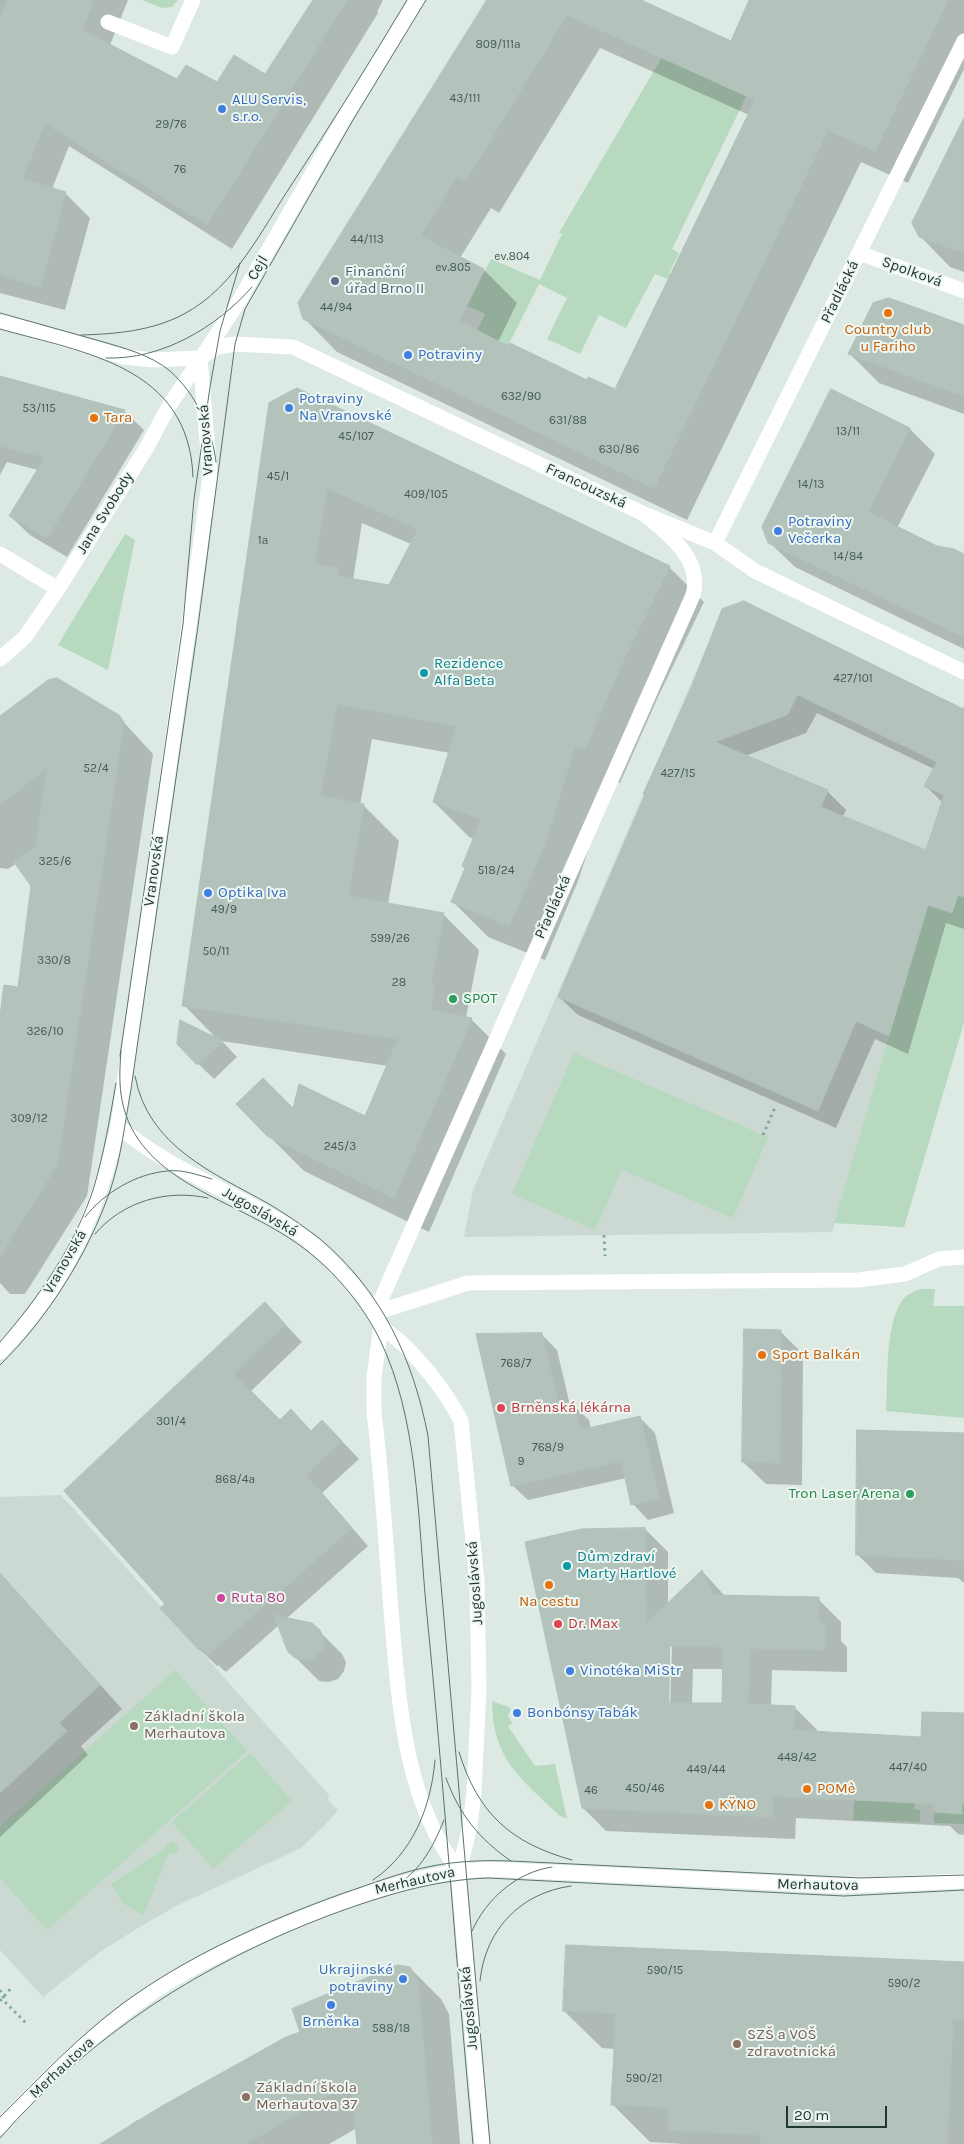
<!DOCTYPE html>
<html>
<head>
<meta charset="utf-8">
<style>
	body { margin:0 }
	#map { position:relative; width:964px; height:2144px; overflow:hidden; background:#dde9e3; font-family:Karla,sans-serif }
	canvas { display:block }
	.scale { position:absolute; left:786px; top:2106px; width:101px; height:22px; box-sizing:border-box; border:2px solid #203731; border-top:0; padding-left:6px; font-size:15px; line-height:18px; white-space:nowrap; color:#203731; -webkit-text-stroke:4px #edf6f1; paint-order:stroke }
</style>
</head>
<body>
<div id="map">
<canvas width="964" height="2144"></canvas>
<div class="scale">20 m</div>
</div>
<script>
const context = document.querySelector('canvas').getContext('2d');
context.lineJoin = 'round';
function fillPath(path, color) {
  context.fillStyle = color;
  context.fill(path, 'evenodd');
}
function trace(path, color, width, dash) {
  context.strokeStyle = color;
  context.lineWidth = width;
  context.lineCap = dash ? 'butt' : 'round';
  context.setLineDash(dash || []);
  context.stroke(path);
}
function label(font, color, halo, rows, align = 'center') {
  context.font = font + ' Karla,sans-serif';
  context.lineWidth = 4;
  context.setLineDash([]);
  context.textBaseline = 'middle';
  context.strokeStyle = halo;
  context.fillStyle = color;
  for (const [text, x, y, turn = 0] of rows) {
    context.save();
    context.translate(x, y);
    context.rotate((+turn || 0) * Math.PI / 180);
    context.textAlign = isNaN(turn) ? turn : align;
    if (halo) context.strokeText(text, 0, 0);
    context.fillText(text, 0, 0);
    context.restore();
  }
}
const built = new Path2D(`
	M 711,637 L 945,699 L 964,709 L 964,1022 L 904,1227 L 835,1223 L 832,1232 L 464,1237 L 473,1190 Z
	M 61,1495 L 329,1795 L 328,1800 L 338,1810 L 325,1825 L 301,1848 L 176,1906 L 138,1928 L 100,1952 L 43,1997 L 0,1950 L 0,1497 Z`);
const green = new Path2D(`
	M 142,0 L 178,0 L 172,7 L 162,8 Z
	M 662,57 L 747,95 L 672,249 L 679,253 L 669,273 L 674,276 L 672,281 L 655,274 L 626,328 L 599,315 L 580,354 L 547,339 L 567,298 L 539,284 L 500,362 L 476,333 L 485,314 L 467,306 L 491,259 L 540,280 L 562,234 L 559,233 Z
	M 125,534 L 135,540 L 108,670 L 58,645 Z
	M 958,895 L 964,897 L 964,1022 L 904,1227 L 834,1223 L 928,905 L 952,913 Z
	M 574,1053 L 768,1137 L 733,1218 L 622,1170 L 595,1230 L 512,1194 Z
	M 920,1289 L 935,1289 L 933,1306 L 964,1306 L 964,1418 L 886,1411 C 888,1382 884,1317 906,1296 C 910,1293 916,1291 920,1289 Z
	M 175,1670 L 247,1751 L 47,1930 L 0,1878 L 0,1827 Z
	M 492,1701 L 511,1708 L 508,1717 L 513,1723 L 508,1726 L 535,1766 L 555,1764 L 567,1819 L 560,1816 C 521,1779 492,1759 492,1701 Z
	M 250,1753 L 292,1801 L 213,1869 L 172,1822 Z
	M 854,1799 L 915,1802 L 914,1809 L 920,1810 L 920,1822 L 853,1820 Z
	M 962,1803 L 964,1803 L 964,1824 L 934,1823 L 934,1812 L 962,1814 Z
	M 172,1841 L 177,1845 L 178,1851 L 175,1854 L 168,1854 L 143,1916 L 123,1903 L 111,1884 L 165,1848 L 166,1844 Z`);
const shadow = new Path2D(`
	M 0,0 L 128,0 L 110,45 L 177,81 L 217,83 L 265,76 L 313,0 L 383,0 L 377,12 L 378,13 L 232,249 L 69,146 L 52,189 L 66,194 L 90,218 L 65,310 L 0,293 Z
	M 489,0 L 638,0 L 731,43 L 750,0 L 964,0 L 964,69 L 908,183 L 861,162 L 687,520 L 337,352 L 304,318 ZM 600,48 L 749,115 L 615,391 L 588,381 L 498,342 L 517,303 L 484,270 L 460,258 L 491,208 L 499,213 Z
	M 964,120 L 964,272 L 950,267 L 920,236 Z
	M 964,326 L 964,414 L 879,383 L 850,354 Z
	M 0,378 L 124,411 L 144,430 L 67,557 L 30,535 L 10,516 L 38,470 L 7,462 L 0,475 Z
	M 831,391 L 910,429 L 935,454 L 897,528 L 936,547 L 964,556 L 964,649 L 795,567 L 769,542 Z
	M 270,404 L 669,567 L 704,602 L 658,697 L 620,783 L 611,781 L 578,881 L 545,960 L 488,937 L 453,902 L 466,868 L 474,839 L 469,837 L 434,802 L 450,753 L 372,739 L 360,805 L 363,805 L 399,841 L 388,904 L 444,915 L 479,950 L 466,1018 L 471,1019 L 506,1054 L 429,1232 L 304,1171 L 268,1135 L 294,1110 L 366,1118 L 388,1066 L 222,1041 L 237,1057 L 214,1079 L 178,1044 L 217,1039 L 184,1005 ZM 362,523 L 411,544 L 390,586 L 353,580 Z
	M 723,610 L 964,711 L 964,929 L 946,923 L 908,1054 L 875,1039 L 836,1128 L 578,1015 L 559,997 L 693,686 ZM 817,713 L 934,769 L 926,786 L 943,803 L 926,852 L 842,818 L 846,810 L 827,791 L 745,756 L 806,733 Z
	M 118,716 L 153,754 L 87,1196 L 25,1294 L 10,1294 L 0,1283 L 0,1025 L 19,988 L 32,885 L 20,861 L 8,869 L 0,868 L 0,718 Z
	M 282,1321 L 302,1342 L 250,1392 L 280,1421 L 340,1439 L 359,1459 L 322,1493 L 368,1546 L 286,1619 L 319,1631 L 342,1654 L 346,1662 L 344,1671 L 338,1679 L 329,1682 L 319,1681 L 289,1651 L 279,1625 L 226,1672 L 218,1665 L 217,1666 L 199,1649 L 167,1604 L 66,1491 Z
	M 780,1331 L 803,1354 L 802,1485 L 766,1484 L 743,1462 Z
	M 541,1334 L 557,1350 L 570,1405 L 573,1405 L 589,1420 L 591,1429 L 639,1417 L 655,1433 L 674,1513 L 648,1520 L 633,1504 L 626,1478 L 528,1500 L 512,1485 Z
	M 964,1434 L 964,1583 L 958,1578 L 876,1573 L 858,1555 Z
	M 645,1529 L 668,1552 L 668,1604 L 702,1571 L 726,1597 L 818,1599 L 841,1622 L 841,1641 L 847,1647 L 847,1672 L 772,1670 L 771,1706 L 794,1707 L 817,1730 L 817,1733 L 964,1739 L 964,1835 L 958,1834 L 950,1826 L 796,1818 L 795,1839 L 606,1831 L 583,1808 ZM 669,1646 L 672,1646 L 670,1709 L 667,1709 ZM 693,1669 L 724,1669 L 723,1704 L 692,1704 Z
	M 0,1573 L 122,1709 L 81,1746 L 88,1755 L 0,1837 Z
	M 964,1964 L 964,2144 L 684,2144 L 650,2142 L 612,2104 L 616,2049 L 602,2048 L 564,2011 Z
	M 410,1968 L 441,1999 L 449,2014 L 460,2144 L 359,2144 L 357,2128 L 329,2144 L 106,2144 L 137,2120 L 138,2122 L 301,2033 Z`);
const building = new Path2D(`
	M 8,0 L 94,0 L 82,30 L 177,79 L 186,65 L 217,82 L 234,55 L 265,74 L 313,0 L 347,0 L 207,225 L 45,123 L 22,179 L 66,192 L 40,287 L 0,275 L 0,20 Z
	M 487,0 L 641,0 L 731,41 L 749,0 L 948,0 L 875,151 L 828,130 L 654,488 L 303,319 L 298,303 ZM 567,15 L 755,100 L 615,389 L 588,377 L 587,380 L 510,343 L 508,346 L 459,321 L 484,269 L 420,236 L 457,176 L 465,181 Z
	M 964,118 L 964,253 L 919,237 L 912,223 Z
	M 889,298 L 964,325 L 964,396 L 848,354 L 873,303 Z
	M 0,376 L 125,410 L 47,538 L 9,516 L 45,457 L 0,446 Z
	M 297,388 L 670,566 L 623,661 L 585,749 L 575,747 L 544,846 L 509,926 L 451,902 L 465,868 L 462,866 L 481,819 L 433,802 L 457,726 L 337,704 L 320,796 L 364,804 L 348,896 L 444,913 L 431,985 L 435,986 L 431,1010 L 472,1018 L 394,1198 L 267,1136 L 236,1104 L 263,1078 L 293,1108 L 299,1084 L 365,1116 L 398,1039 L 182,1006 L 269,403 ZM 327,488 L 418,529 L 389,585 L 337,576 L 339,568 L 315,565 Z
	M 831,389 L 910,428 L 868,512 L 937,546 L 954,549 L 964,554 L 964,637 L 768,543 L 762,527 Z
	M 744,601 L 963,709 L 964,706 L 964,897 L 958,895 L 952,913 L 928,905 L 889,1036 L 856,1021 L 818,1111 L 558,997 L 645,795 L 643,794 L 692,686 L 722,609 ZM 798,695 L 937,762 L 924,786 L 944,795 L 926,850 L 821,807 L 828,790 L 715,742 L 787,715 Z
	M 57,678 L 119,715 L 124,722 L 57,1165 L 0,1256 L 0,1016 L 4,985 L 18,987 L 31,886 L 13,861 L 36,847 L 47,768 L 0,804 L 0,716 L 48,680 Z
	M 180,1020 L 223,1041 L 197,1065 L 177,1044 Z
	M 265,1302 L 285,1324 L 234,1374 L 280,1420 L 291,1409 L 311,1431 L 322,1420 L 342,1441 L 306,1475 L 352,1528 L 207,1656 L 201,1648 L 199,1650 L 160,1608 L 165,1604 L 64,1491 Z
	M 744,1329 L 781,1330 L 780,1463 L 742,1462 Z
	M 542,1333 L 559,1406 L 574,1404 L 580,1430 L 640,1416 L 659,1498 L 631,1505 L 621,1461 L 511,1486 L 476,1334 Z
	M 857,1430 L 964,1433 L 964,1560 L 856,1555 Z
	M 645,1528 L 646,1624 L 702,1570 L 713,1595 L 819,1597 L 819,1623 L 825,1623 L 824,1650 L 750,1648 L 748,1704 L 795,1706 L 793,1730 L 921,1737 L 922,1712 L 964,1713 L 964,1803 L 962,1803 L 962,1814 L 934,1812 L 935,1804 L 773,1796 L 772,1817 L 582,1808 L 525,1542 L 581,1529 ZM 670,1646 L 723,1647 L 722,1703 L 669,1703 Z
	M 0,1574 L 100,1685 L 59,1723 L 67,1731 L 0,1793 Z
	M 274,1615 L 312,1623 L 320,1630 L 324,1639 L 322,1649 L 315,1657 L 306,1660 L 295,1658 L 288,1652 Z
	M 566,1945 L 964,1962 L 964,2020 L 953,2020 L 947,2144 L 761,2144 L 761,2135 L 668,2130 L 669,2107 L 611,2105 L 616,2013 L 563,2011 Z
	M 398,1965 L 410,1967 L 418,1982 L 432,2144 L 357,2144 L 351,2082 L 246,2144 L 100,2144 L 162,2106 L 286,2037 L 300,2032 L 292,2009 Z`);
const path = new Path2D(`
	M 763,1135 L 776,1105
	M 604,1235 L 605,1256
	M 0,1990 L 6,2003 L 28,2025
	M 0,2001 L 12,1987`);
const minor = new Path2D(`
	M 108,22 L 172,47 L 193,0
	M 859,253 L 964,291
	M 0,321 L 124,357 L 153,360 L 200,358
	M 200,358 L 217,347 L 235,344 L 293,347 L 644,514 L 715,543 L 755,571 L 964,672
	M 715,543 L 964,41
	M 0,554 L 58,589
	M 0,659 L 25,637 L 58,589 L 147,447 L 169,406 L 236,306 L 346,115 L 417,0
	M 118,1126 C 168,1169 232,1191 288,1226 C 318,1245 343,1271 365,1300 C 371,1307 375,1318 381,1325 C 387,1333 397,1338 404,1345 C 427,1368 446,1392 461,1421 L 477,1582 L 479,1689 L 474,1792 L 470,1826 L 459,1871 L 459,1880 L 482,2144
	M 375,1313 L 693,595 C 703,559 668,534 644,514
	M 375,1313 L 468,1283 L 858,1280 L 905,1274 L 939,1259 L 964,1257
	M 381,1325 L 374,1378 L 374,1412 C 382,1478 386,1545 391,1611 C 399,1699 403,1799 459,1871
	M 0,1352 C 64,1288 98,1213 118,1126 L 210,476 L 200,358
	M 0,2127 C 47,2076 98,2029 156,1990 C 207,1957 264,1933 320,1911 C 375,1890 428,1872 487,1869 L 842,1886 L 964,1881`);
const tram = new Path2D(`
	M 0,313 C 33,322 67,332 100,341 C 124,348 151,355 170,371 C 196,394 212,429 216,462
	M 0,329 C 85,353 189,366 193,477
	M 81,335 C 116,334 152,331 184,314 C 235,287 262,229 292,184 C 332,123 370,62 407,0
	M 106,358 C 161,360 216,328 252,287
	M 121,1051 C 120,1065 119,1079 121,1094 C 132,1175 221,1196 281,1233 C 322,1257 359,1297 380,1340 C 418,1418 418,1519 426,1605 C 444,1784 456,1964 473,2144
	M 120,1056 L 183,624 L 194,499 L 210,387 L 220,331 L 240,263
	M 135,1076 C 148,1147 214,1173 269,1204 C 286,1214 303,1226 319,1238 C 381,1290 413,1358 428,1436 L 490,2144
	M 85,1217 C 105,1192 136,1174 167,1171 C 182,1169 198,1175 212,1179
	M 95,1234 C 123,1201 167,1189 208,1198
	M 0,1342 C 39,1297 75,1246 94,1187 C 104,1153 110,1118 116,1083
	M 0,1365 C 48,1318 88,1254 110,1191 C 121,1158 125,1123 131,1089 L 198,626 L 235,344 L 245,309 L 353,120 L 426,0
	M 459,1752 C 478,1814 511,1843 572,1860
	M 446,1778 C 459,1814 479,1839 511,1861
	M 373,1880 C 413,1853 431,1807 435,1760
	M 388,1890 C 418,1875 432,1850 444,1820
	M 472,1931 C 486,1899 517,1872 552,1867
	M 480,1981 C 485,1930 520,1893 571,1886
	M 0,2117 C 39,2078 78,2037 122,2004 C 189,1955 264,1922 341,1894 C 371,1884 401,1872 432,1866 C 458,1861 484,1860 511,1861 L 860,1878 L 964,1875
	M 0,2138 C 90,2035 203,1963 330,1915 C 382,1896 432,1880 488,1878 L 844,1896 L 964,1890`);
const markers = [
	[222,109,5,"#3f7fe0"],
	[335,281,5,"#5c6f8a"],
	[888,313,5,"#e8710a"],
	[408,355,5,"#3f7fe0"],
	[289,408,5,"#3f7fe0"],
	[94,418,5,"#e8710a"],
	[778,531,5,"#3f7fe0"],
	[424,673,5,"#0f9aa8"],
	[208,893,5,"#3f7fe0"],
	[453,999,5,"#2e9e5b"],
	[762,1355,5,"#e8710a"],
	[501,1408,5,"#e0444e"],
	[910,1494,5,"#2e9e5b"],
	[567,1566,5,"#0f9aa8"],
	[549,1585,5,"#e8710a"],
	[221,1598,5,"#d1479c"],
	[558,1624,5,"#e0444e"],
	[570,1671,5,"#3f7fe0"],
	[517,1713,5,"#3f7fe0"],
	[134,1726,5,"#8d6e63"],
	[807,1789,5,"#e8710a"],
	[709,1805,5,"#e8710a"],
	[403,1979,5,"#3f7fe0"],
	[331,2005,5,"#3f7fe0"],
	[737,2044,5,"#8d6e63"],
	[246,2097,5,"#8d6e63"]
];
const numberNames = [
	["809/111a",498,45],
	["43/111",465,99],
	["29/76",171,125],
	["76",180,170],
	["44/113",367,240],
	["ev.804",512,257],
	["ev.805",453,268],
	["44/94",336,308],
	["632/90",521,397],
	["53/115",39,409],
	["631/88",568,421],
	["13/11",848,432],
	["45/107",356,437],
	["630/86",619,450],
	["45/1",278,477],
	["14/13",811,485],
	["409/105",426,495],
	["1a",263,541],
	["14/84",848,557],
	["427/101",853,679],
	["52/4",96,769],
	["427/15",678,774],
	["325/6",55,862],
	["518/24",496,871],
	["49/9",224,910],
	["599/26",390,939],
	["50/11",216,952],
	["330/8",54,961],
	["28",399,983],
	["326/10",45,1032],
	["309/12",29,1119],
	["245/3",340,1147],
	["768/7",516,1364],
	["301/4",171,1422],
	["768/9",548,1448],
	["9",521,1462],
	["868/4a",235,1480],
	["448/42",797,1758],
	["447/40",908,1768],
	["449/44",706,1770],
	["450/46",645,1789],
	["46",591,1791],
	["590/15",665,1971],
	["590/2",904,1984],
	["588/18",391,2029],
	["590/21",644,2079]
];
const shopNames = [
	["ALU Servis,",232,100],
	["s.r.o.",232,117],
	["Potraviny",418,355],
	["Potraviny",299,399],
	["Na Vranovské",299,416],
	["Potraviny",788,522],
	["Večerka",788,539],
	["Optika Iva",218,893],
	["Vinotéka MiStr",580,1671],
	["Bonbónsy Tabák",527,1713],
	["Ukrajinské",393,1970,"right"],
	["potraviny",393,1987,"right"],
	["Brněnka",331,2022,"center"]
];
const streetNames = [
	["Cejl",258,268,-60],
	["Spolková",912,272,20],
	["Přadlácká",840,292,-64],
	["Vranovská",206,440,-94],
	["Francouzská",586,486,25],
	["Jana Svobody",105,513,-58],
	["Vranovská",154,871,-82],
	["Přadlácká",553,907,-66],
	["Jugoslávská",260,1212,30],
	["Vranovská",65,1262,-60],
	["Jugoslávská",475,1583,-94],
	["Merhautova",415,1881,-13],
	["Merhautova",818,1885,1],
	["Jugoslávská",469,2008,-95],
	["Merhautova",62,2068,-43]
];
const serviceNames = [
	["Finanční",345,272],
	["úřad Brno II",345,289]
];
const foodNames = [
	["Country club",888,330,"center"],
	["u Fariho",888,347,"center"],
	["Tara",104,418],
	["Sport Balkán",772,1355],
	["Na cestu",549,1602,"center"],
	["POMè",817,1789],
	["KŸNO",719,1805]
];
const cultureNames = [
	["Rezidence",434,664],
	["Alfa Beta",434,681],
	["Dům zdraví",577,1557],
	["Marty Hartlové",577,1574]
];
const leisureNames = [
	["SPOT",463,999],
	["Tron Laser Arena",900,1494,"right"]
];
const healthNames = [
	["Brněnská lékárna",511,1408],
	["Dr. Max",568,1624]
];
const hotelNames = [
	["Ruta 80",231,1598]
];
const educationNames = [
	["Základní škola",144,1717],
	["Merhautova",144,1734],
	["SZŠ a VOŠ",747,2035],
	["zdravotnická",747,2052],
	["Základní škola",256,2088],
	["Merhautova 37",256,2105]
];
fillPath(built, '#ccd8d2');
fillPath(green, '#b7d9c0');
fillPath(shadow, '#0003');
fillPath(building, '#b3c3bc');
trace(building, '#b0c2ba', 1);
trace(path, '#7fab9d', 3, [2.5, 4]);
trace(minor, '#fff', 15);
trace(tram, '#5a736c', 1);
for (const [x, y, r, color] of markers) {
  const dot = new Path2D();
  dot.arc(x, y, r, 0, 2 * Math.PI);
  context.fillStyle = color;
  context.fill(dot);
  trace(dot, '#edf6f1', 2);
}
label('12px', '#455a54', null, numberNames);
label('15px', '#366cbe', '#edf6f1', shopNames, 'left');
label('15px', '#203731', '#edf6f1', streetNames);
label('15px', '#4e5e75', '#edf6f1', serviceNames, 'left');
label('15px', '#c56008', '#edf6f1', foodNames, 'left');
label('15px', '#0d838f', '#edf6f1', cultureNames, 'left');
label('15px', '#27864d', '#edf6f1', leisureNames, 'left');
label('15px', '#be3a42', '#edf6f1', healthNames, 'left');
label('15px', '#b23c85', '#edf6f1', hotelNames, 'left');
label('15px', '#785e54', '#edf6f1', educationNames, 'left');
</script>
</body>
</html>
